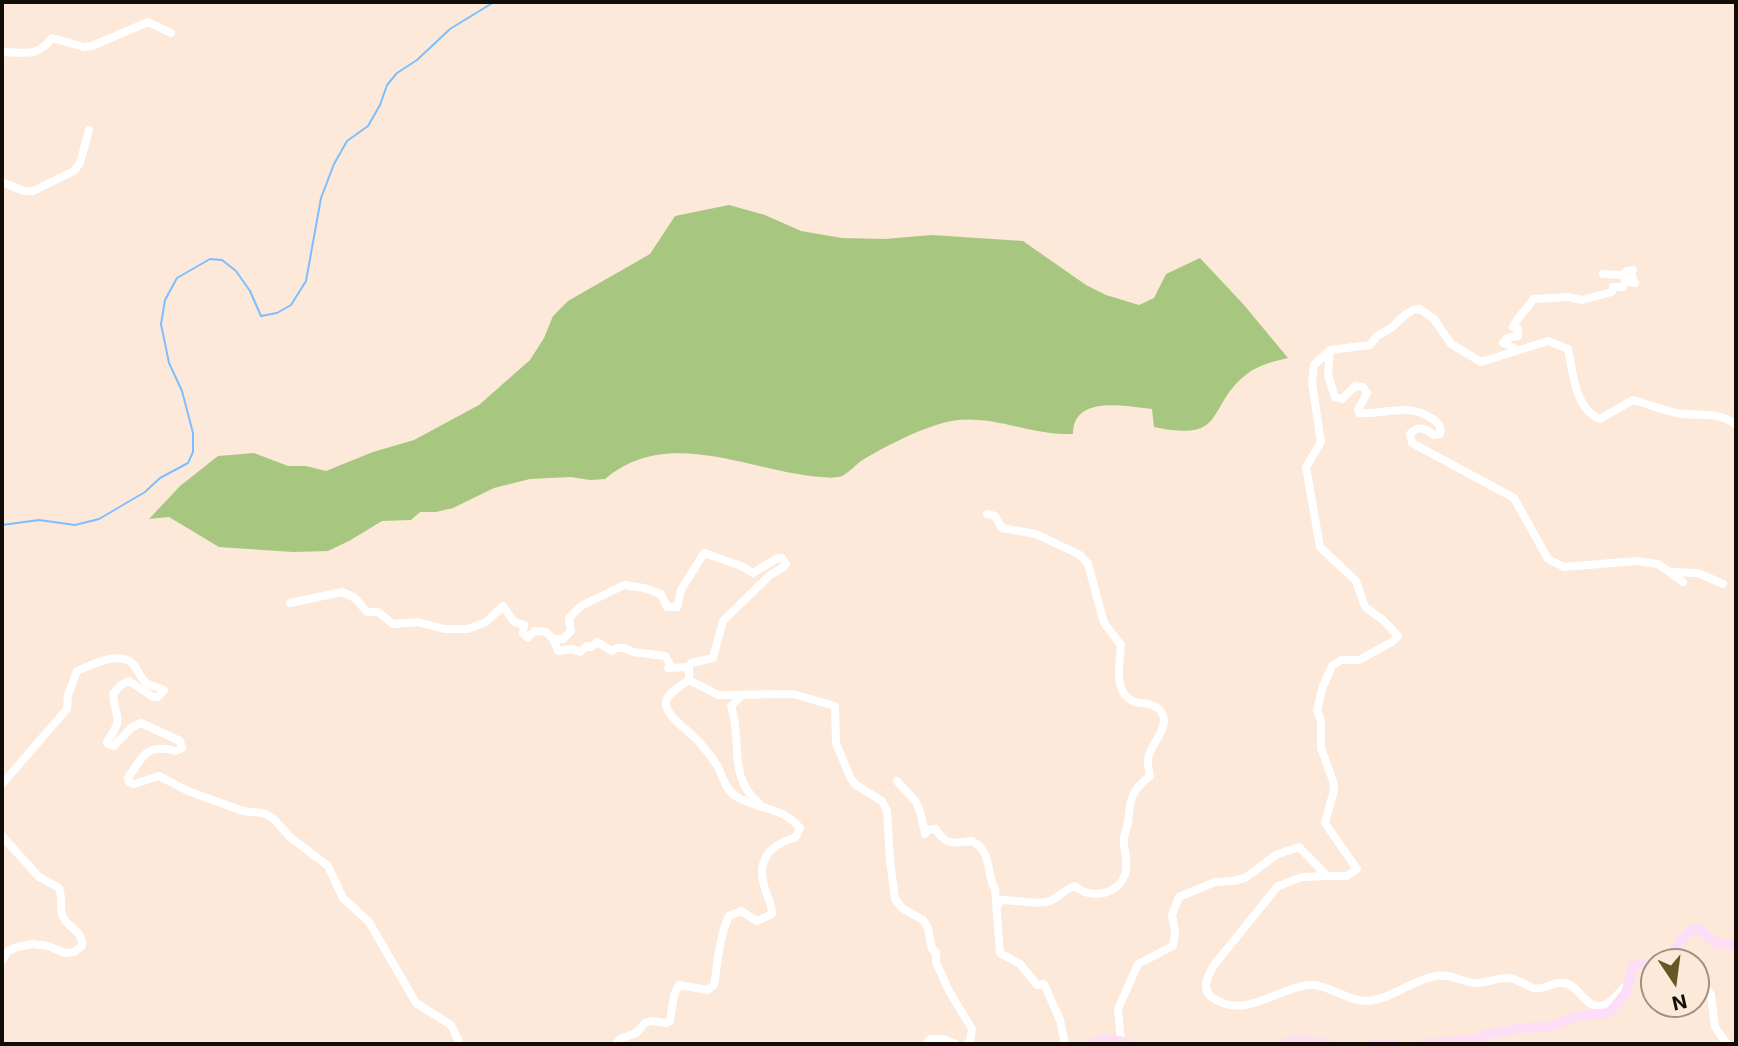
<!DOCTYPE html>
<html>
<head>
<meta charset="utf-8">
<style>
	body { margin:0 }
	#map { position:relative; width:1738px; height:1046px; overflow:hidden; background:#fce9d9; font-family:Inter,sans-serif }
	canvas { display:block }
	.frame { position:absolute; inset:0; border:4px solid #130d07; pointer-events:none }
	.north { position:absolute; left:1640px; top:948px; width:70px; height:70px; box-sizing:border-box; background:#fce9d9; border:2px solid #9f9185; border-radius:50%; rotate:167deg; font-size:19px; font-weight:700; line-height:28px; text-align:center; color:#130d07 }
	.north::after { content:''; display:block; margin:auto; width:24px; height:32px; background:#645926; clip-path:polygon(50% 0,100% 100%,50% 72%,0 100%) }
</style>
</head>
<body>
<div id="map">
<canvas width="1738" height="1046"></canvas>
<div class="frame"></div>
<div class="north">N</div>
</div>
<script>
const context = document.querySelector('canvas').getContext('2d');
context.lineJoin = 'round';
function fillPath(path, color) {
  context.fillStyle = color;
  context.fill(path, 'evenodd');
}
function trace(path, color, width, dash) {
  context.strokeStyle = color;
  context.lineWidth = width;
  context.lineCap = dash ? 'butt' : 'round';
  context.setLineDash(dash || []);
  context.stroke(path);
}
const green = new Path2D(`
	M 729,205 L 765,215 L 801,231 L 842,238 L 884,239 L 932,235 L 1023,241 L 1086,285 L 1106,295 L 1139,305 L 1154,298 L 1166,274 L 1200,258 L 1244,305 L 1288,358 C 1275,361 1258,365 1247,374 C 1205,406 1229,443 1154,427 L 1152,409 C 1124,406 1073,395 1073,434 C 1025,436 984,408 936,425 C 912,433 886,446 864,459 C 856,464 850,472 842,476 C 837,478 827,478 821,477 C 750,472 669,425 605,479 L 590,480 L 571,477 L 530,479 L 494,488 L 453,508 L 436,512 L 420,512 L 411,520 L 382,521 L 349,541 L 328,551 L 293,552 L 219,547 L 169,517 L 149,519 L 180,486 L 218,456 L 254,453 L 288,466 L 306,466 L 326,471 L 373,452 L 414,440 L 479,405 L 530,360 L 544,338 L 553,316 L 568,301 L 650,254 L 675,216 Z`);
const stream = new Path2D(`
	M 2,525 L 39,520 L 75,525 L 99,519 L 145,492 L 160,478 L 188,463 L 193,452 L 193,433 L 182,391 L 169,363 L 161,324 L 165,300 L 177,278 L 210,259 L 222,260 L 236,271 L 250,291 L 261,316 L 277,313 L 291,305 L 306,281 L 321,198 L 334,164 L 347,141 L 368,126 L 380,105 L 387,85 L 397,73 L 417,60 L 450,29 L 494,2`);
const street = new Path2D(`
	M 2,52 C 24,52 37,58 52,38 L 84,47 L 92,46 L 148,22 L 171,33
	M 2,182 L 24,191 L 33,191 L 74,171 L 80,163 L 89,130
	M 1603,274 L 1623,275 L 1630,278
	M 1330,350 L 1328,375 L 1335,397 L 1342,399 L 1355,386 L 1363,387 L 1367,393 L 1358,410 L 1359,413 C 1386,415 1409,401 1434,420 C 1440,424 1441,427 1440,434 L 1434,435 C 1425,428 1418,425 1410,434 L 1412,443 L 1514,498 L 1548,559 L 1564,567 L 1636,561 L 1658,564 L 1683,582
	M 1518,350 L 1503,343 L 1507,338 L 1518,336 L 1518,329 L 1513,327 C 1518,316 1527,310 1533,299 L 1568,297 L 1582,300 L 1612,292 L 1613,287 L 1623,287 L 1625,281 L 1635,283 L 1632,276 L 1626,271 L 1633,270
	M 987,514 L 995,516 L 1002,528 L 1036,534 L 1080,555 L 1088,564 L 1104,623 L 1121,645 C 1120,660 1114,687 1128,698 C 1133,703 1142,703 1149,704 C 1154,706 1160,708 1162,713 C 1170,729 1150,744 1148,759 C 1147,764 1149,770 1150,776 C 1131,791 1130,799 1128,822 C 1127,827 1125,832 1124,838 C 1123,848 1128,860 1126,870 C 1122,894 1091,901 1075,886 C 1064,889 1057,900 1046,902 C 1038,904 1012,900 1001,900 L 997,907
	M 1672,572 L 1698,573 L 1723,584
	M 290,603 L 342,592 L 355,598 L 367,612 L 378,612 L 393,624 L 418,622 L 444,629 L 468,629 L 486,622 L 503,606 L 514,622 L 524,625 L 523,633 L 528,638 L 534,631 L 546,632 L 553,639 L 554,641 L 558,651 L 572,649 L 580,652 L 587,646 L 591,647 L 597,642 L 612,651 L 617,648 L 624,648 L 633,652 L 665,656 L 670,664 L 668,668 L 689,667 L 691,663 L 713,658 L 723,621 L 770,575 L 784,567 L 786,564 L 782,558 L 776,559 L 753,573 L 741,566 L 704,553 L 681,590 L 677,607 L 667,607 L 661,594 L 644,588 L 624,585 L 581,606 L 569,618 L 571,631 L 563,639 L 553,639
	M 689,667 L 689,680 L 718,695 L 793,694 L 835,706 L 836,743 L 850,777 L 856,785 L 882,801 L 887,811 L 890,860 L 895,899 L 902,908 L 923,920 L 928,928 L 932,949 L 936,952 L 936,962 L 949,991 L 972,1029 L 970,1042 L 967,1044
	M 741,696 L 731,706 C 743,742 727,777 759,803
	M 897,781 L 916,802 L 921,815 L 925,834 L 927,830 L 936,829 C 945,846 955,843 972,841 C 993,852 985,871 995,889 L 1000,953 L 1020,964 L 1037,985 L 1044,984 L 1060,1020 L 1065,1044
	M 2,784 L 67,709 L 68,695 L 77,671 C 92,665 115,652 131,662 C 138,667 140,680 148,684 C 153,687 159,687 164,690 L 158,697 L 153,697 L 129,681 L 121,685 L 113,694 C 115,721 125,715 107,742 L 108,744 L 114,746 L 132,727 L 141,723 L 180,741 L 182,748 L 176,751 C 146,743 143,756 128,778 L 129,782 L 134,784 L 159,776 L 188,791 L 243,811 L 263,813 L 273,818 L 290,837 L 328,866 L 343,898 L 369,922 L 416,1003 L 451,1025 L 460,1044
	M 2,836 L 39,877 L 59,888 C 63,897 59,908 63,917 C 69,929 83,930 82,946 L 74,952 L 65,953 L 48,946 L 33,944 L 17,947 L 8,951 L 2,961
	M 1327,876 L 1302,877 L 1278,886 L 1214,965 C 1208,976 1200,989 1213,998 C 1246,1020 1276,988 1309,985 C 1329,984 1346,1001 1366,1001 C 1391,1000 1411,980 1436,976 C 1450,973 1463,983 1477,983 C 1488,983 1498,977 1509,978 C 1518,979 1524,985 1533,988 C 1544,991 1553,981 1564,983 C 1579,985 1583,1005 1598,1006 C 1609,1007 1619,992 1627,985
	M 1639,965 L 1654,975
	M 1696,975 L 1711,995 L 1715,1027 L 1727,1044
	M 1121,1041 L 1118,1009 L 1138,964 L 1173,946 L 1175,932 L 1172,915 L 1179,897 L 1215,882 L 1233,881 L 1245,878 L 1276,855 L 1299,847 L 1327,876 L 1347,876 L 1357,869 L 1325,823 L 1334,790 L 1333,781 L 1321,748 L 1321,721 L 1317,710 L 1323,686 L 1332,666 L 1341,660 L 1359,660 L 1392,642 L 1398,636 L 1383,620 L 1365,607 L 1356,581 L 1320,547 L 1306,467 L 1321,442 L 1312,382 L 1314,365 L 1330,350 L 1370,345 L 1377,336 L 1391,328 L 1405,315 L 1413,310 L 1420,309 L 1434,319 L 1451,344 L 1481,362 L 1548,341 L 1568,349 C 1573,372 1575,410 1600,419 L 1633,400 C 1648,404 1662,410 1677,413 C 1698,417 1718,410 1736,425
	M 616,1044 L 620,1039 L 636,1033 L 645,1023 L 652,1021 L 666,1023 L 670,1021 L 674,995 L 679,985 L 708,990 L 714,985 C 718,962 719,937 729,916 L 741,911 L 757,921 L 772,914 C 772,904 769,901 766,892 C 755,861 768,846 796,837 L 800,828 C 781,805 755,810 734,795 C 725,788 723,777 718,767 C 713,758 706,750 699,742 C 691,732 663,715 666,701 C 669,692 682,685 689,680
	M 926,1044 L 930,1039 L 943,1039 L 955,1044`);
const secondary = new Path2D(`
	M 1667,962 L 1682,938 L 1694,929 L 1701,930 L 1713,942 L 1736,946
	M 1090,1044 C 1102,1040 1116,1038 1128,1044
	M 1283,1044 L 1298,1041 L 1328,1044
	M 1371,1044 L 1395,1044
	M 1424,1044 L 1473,1040 L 1492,1033 L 1523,1028 L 1550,1027 L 1578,1016 L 1609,1013 L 1626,993 L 1633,966 L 1654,964`);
fillPath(green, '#a7c781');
trace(stream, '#7cbfff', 2);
trace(street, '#fff', 8);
trace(secondary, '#fedef6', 10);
</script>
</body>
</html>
